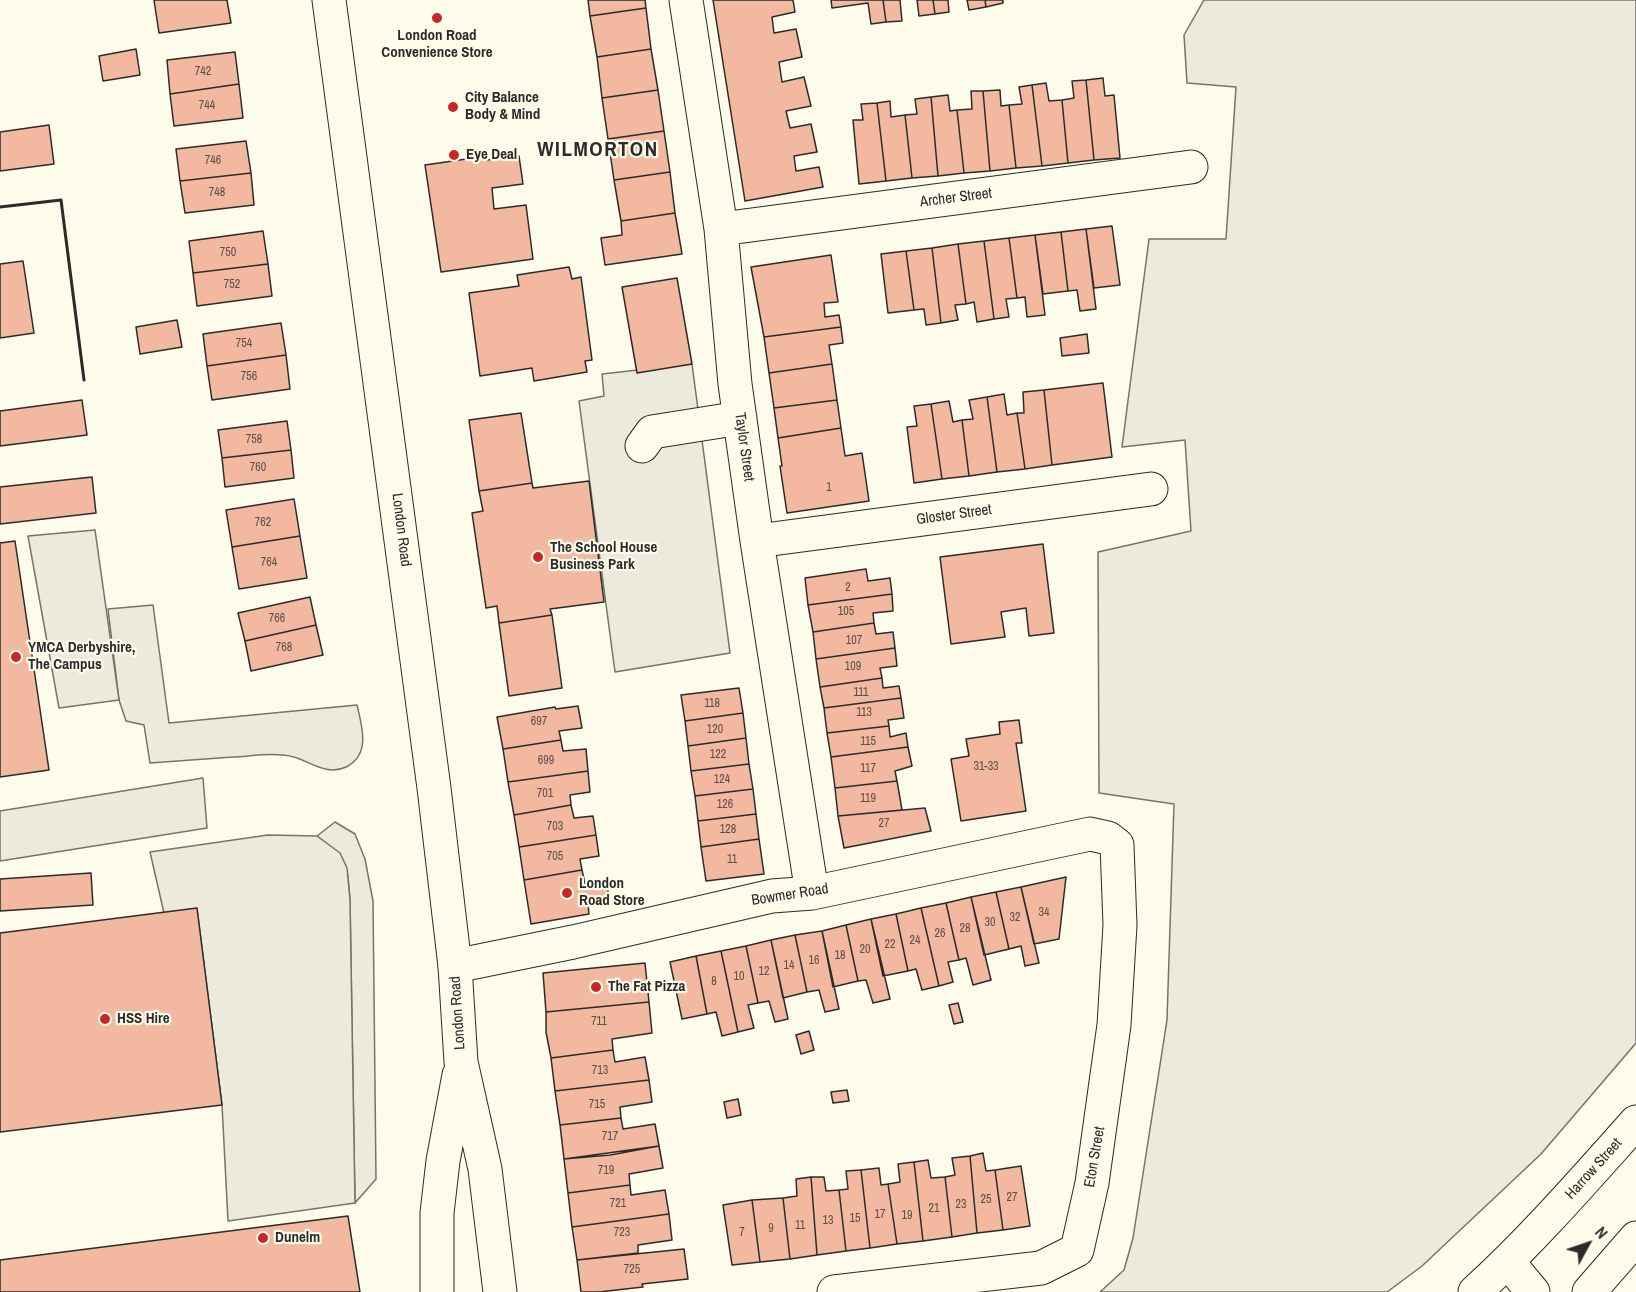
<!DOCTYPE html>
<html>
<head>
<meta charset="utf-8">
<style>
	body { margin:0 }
	#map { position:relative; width:1636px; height:1292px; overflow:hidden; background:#fdfbea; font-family:"Archivo Narrow",sans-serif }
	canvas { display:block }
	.north { position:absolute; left:1558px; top:1214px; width:60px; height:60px; -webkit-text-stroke:4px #fdfbea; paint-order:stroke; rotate:50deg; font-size:16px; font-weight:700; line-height:24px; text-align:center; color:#2b2b2b }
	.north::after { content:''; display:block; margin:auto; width:21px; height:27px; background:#2b2b2b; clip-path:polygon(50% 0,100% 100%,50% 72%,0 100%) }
</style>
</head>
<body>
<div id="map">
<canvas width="1636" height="1292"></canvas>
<div class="north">N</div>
</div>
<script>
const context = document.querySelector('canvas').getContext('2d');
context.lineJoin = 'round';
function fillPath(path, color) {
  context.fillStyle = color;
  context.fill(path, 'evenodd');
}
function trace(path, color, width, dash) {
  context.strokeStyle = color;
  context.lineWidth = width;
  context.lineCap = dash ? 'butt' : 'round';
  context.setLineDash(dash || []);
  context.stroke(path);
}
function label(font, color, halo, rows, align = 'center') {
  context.font = font + ' "Archivo Narrow",sans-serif';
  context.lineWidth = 4.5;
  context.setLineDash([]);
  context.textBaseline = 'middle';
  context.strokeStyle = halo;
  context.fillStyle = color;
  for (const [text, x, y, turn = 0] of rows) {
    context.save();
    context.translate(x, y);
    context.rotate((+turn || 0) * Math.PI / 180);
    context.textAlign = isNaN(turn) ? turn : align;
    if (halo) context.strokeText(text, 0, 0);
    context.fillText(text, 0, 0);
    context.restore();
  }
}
const green = new Path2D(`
	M 1204,0 L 1636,0 L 1636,1043 L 1541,1154 L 1422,1266 L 1387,1292 L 1100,1292 L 1124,1270 L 1133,1238 L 1167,1020 L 1174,804 L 1099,793 L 1098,552 L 1191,531 L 1185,440 L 1122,447 L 1149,239 L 1226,239 L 1236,87 L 1187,83 L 1184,35 Z
	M 153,605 L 169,723 L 357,705 C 362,726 371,755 346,767 C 327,776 311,762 294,757 C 274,752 253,756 233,757 C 206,759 178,761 150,763 L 144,725 L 126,721 L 119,700 L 108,609 Z
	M 335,822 L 355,834 L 365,859 L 373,901 L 376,1179 L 355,1203 L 350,900 C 347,863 349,860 317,836 Z`);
const parking = new Path2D(`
	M 692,364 L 730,653 L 615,672 L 579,401 L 604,396 L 602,374 Z
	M 95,530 L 119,700 L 59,708 L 28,536 Z
	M 203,778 L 207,828 L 0,861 L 0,811 Z
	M 268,835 L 317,836 L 340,853 L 347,868 L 350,900 L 355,1203 L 228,1221 L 222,1105 L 197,909 L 164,913 L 150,852 Z`);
const building = new Path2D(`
	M 154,0 L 227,0 L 231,23 L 159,33 Z
	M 588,0 L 645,0 L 646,8 L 590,16 Z
	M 713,0 L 793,0 L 795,12 L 772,17 L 774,33 L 796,29 L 802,57 L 779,62 L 782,82 L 804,77 L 811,106 L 786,111 L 790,128 L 811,124 L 817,152 L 794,156 L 796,171 L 819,167 L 823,187 L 745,201 Z
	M 831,0 L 883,0 L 886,22 L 871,24 L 868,3 L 832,8 Z
	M 883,0 L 900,0 L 902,21 L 886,22 Z
	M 917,0 L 933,0 L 935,14 L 919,16 Z
	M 933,0 L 948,0 L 949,12 L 935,14 Z
	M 967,0 L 985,0 L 986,7 L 969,10 Z
	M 985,0 L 1003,0 L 1003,3 L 986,7 Z
	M 646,8 L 651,49 L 597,57 L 590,16 Z
	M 136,49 L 140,75 L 103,81 L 99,56 Z
	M 651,49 L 658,90 L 602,98 L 597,57 Z
	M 235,52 L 239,84 L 170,94 L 167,60 Z
	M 1103,78 L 1105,96 L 1114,95 L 1120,158 L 1094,160 L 1086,80 Z
	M 1086,80 L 1094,160 L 1068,163 L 1062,100 L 1074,98 L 1072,81 Z
	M 1046,83 L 1049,101 L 1062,100 L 1068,163 L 1042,166 L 1032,85 Z
	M 239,84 L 243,118 L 174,126 L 170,94 Z
	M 1032,85 L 1042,166 L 1016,168 L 1009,105 L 1022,104 L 1019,87 Z
	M 658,90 L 664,131 L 608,139 L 602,98 Z
	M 1000,90 L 1001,106 L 1009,105 L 1016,168 L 990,171 L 983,91 Z
	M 971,91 L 983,91 L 990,171 L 964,173 L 957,110 L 972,109 Z
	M 948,95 L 950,111 L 957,110 L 964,173 L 938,176 L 931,97 Z
	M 931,97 L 938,176 L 912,178 L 905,115 L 917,114 L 915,99 Z
	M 890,101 L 891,117 L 905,115 L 912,178 L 886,181 L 877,103 Z
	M 877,103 L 886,181 L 859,184 L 853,120 L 863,120 L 861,104 Z
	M 49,125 L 54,164 L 0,171 L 0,132 Z
	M 664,131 L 670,172 L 614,180 L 608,139 Z
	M 246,141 L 251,173 L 180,181 L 176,149 Z
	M 487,156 L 487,160 L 519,156 L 523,184 L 492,188 L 494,209 L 526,205 L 533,259 L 441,272 L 425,165 Z
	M 670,172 L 675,213 L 621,221 L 614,180 Z
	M 251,173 L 254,205 L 185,213 L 180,181 Z
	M 675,213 L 682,254 L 605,265 L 601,238 L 622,235 L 621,221 Z
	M 1112,226 L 1120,285 L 1094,288 L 1086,229 Z
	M 1086,229 L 1096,309 L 1080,311 L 1077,290 L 1068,291 L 1061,232 Z
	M 263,231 L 268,264 L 193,273 L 189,241 Z
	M 1061,232 L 1068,291 L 1043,294 L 1035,235 Z
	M 1035,235 L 1045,315 L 1027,317 L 1025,297 L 1017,298 L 1009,238 Z
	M 1009,238 L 1017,298 L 1006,299 L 1009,317 L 994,319 L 984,241 Z
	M 984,241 L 994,319 L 977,322 L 974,302 L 966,304 L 958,244 Z
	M 958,244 L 966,304 L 955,305 L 958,320 L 941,323 L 932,248 Z
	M 932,248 L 941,323 L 926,325 L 924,309 L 914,310 L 906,251 Z
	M 906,251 L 914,310 L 888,313 L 881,254 Z
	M 831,255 L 838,302 L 824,303 L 825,317 L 839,315 L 841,327 L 764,337 L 751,267 Z
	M 23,261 L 34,333 L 0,338 L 0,264 Z
	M 268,264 L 272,296 L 197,306 L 193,273 Z
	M 569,267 L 572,279 L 581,277 L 592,360 L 585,361 L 587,372 L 534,381 L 532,368 L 480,376 L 469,293 L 519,286 L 517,275 Z
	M 677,278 L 692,364 L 637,373 L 622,287 Z
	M 177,320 L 182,347 L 140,354 L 136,327 Z
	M 281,323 L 286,355 L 207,366 L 203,334 Z
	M 841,327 L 843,343 L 829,345 L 832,364 L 769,373 L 764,337 Z
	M 1087,334 L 1089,353 L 1062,356 L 1060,338 Z
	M 286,355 L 290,389 L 212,400 L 207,366 Z
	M 832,364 L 837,400 L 774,408 L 769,373 Z
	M 1103,383 L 1112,457 L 1052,465 L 1044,390 Z
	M 1044,390 L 1052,465 L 1025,469 L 1017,413 L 1024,413 L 1023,392 Z
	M 1004,394 L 1007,415 L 1017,413 L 1025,469 L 997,472 L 987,397 Z
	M 987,397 L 997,472 L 969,476 L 962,420 L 973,419 L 969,400 Z
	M 82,400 L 87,435 L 0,446 L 0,411 Z
	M 837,400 L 841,428 L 778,438 L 774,408 Z
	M 949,401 L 953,422 L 962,420 L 969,476 L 942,479 L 931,404 Z
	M 931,404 L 942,479 L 914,483 L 907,427 L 917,426 L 914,406 Z
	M 521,413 L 532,483 L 479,491 L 469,420 Z
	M 287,421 L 291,450 L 222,458 L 218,430 Z
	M 841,428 L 845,456 L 862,453 L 869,501 L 787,513 L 780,466 L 782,466 L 778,438 Z
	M 291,450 L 294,478 L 225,487 L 222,458 Z
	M 92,477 L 96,513 L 0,524 L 0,487 Z
	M 589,481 L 604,602 L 550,609 L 552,615 L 499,623 L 497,606 L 486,608 L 472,513 L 483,511 L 479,491 L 532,483 L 533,488 Z
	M 294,499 L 300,536 L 232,547 L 226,510 Z
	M 300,536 L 307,578 L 239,589 L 232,547 Z
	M 15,541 L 49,770 L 0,777 L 0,543 Z
	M 1043,544 L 1054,633 L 1029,636 L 1026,608 L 1001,612 L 1005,637 L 951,644 L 940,557 Z
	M 866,569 L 868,581 L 890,578 L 892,594 L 808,605 L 805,578 Z
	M 892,594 L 893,611 L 873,613 L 874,623 L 813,632 L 808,605 Z
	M 310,597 L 316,625 L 245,641 L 238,613 Z
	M 552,615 L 562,688 L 509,696 L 499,623 Z
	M 874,623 L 876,634 L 893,632 L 895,648 L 816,659 L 813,632 Z
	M 316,625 L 323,655 L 251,671 L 245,641 Z
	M 895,648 L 897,666 L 880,668 L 882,678 L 820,687 L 816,659 Z
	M 882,678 L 883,688 L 899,686 L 901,698 L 824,708 L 820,687 Z
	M 739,688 L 743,713 L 685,721 L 681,695 Z
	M 901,698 L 904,718 L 888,720 L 889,726 L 827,733 L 824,708 Z
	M 578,706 L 582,728 L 559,731 L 561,740 L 503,749 L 497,717 L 555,707 L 556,709 Z
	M 743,713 L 746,738 L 688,746 L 685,721 Z
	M 1019,720 L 1022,743 L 1016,743 L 1026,811 L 961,821 L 951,759 L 969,756 L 966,739 L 1000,734 L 999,722 Z
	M 889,726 L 890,737 L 906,733 L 908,747 L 831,757 L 827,733 Z
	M 746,738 L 749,764 L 691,771 L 688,746 Z
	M 561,740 L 563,751 L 586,749 L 588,771 L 508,782 L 503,749 Z
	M 908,747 L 912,766 L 895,771 L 897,781 L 835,788 L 831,757 Z
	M 749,764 L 753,789 L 695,796 L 691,771 Z
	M 588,771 L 590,792 L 570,795 L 571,805 L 514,815 L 508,782 Z
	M 897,781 L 902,810 L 838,816 L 835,788 Z
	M 753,789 L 756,814 L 698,821 L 695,796 Z
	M 571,805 L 574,818 L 593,816 L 596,835 L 519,847 L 514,815 Z
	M 925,808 L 931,831 L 844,848 L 838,816 Z
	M 756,814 L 759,839 L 701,847 L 698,821 Z
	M 596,835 L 599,856 L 580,859 L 582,870 L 524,880 L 519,847 Z
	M 759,839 L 764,874 L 706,881 L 701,847 Z
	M 582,870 L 585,884 L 607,881 L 609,902 L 588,904 L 589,914 L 531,924 L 524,880 Z
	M 91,873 L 93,905 L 0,911 L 0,879 Z
	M 1066,877 L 1059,939 L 1034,944 L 1021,887 Z
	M 1021,887 L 1039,963 L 1025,966 L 1021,946 L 1009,949 L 996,892 Z
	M 996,892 L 1009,949 L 984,955 L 971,897 Z
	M 971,897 L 991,980 L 973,985 L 966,958 L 959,960 L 946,903 Z
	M 946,903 L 959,960 L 948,962 L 953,982 L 939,986 L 921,908 Z
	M 197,908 L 222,1105 L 0,1132 L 0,933 Z
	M 921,908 L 939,986 L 922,990 L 916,969 L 908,971 L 896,914 Z
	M 896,914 L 908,971 L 883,976 L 871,919 Z
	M 871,919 L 890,999 L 873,1003 L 866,980 L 858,981 L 846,925 Z
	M 846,925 L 858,981 L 833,987 L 822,931 Z
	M 822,931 L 839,1009 L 825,1012 L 819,990 L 807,992 L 795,935 Z
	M 795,935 L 807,992 L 783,998 L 771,940 Z
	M 771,940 L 788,1019 L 775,1022 L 769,1001 L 758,1003 L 746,946 Z
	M 746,946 L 758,1003 L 748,1005 L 754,1028 L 738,1032 L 721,951 Z
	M 721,951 L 738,1032 L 722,1036 L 716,1012 L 707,1014 L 696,956 Z
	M 696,956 L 707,1014 L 682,1019 L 670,962 Z
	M 645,963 L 649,1002 L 546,1012 L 543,973 Z
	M 649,1002 L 652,1033 L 612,1039 L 613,1050 L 551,1058 L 546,1032 L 546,1012 Z
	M 958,1003 L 963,1022 L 954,1024 L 949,1005 Z
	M 809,1031 L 814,1050 L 801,1054 L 796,1035 Z
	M 613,1050 L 615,1062 L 645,1057 L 649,1080 L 555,1091 L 551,1058 Z
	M 649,1080 L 652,1102 L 620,1107 L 621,1118 L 560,1125 L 555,1091 Z
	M 847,1090 L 849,1101 L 833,1103 L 831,1092 Z
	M 738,1099 L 741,1115 L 727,1118 L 724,1102 Z
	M 621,1118 L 623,1129 L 655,1124 L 659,1146 L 610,1155 L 564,1159 L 560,1125 Z
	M 659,1146 L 663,1168 L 629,1174 L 630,1185 L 568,1193 L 564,1159 Z
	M 983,1153 L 986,1171 L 995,1170 L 1003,1230 L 977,1233 L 970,1156 Z
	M 970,1156 L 977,1233 L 952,1237 L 945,1177 L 955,1175 L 952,1158 Z
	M 928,1160 L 931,1178 L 945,1177 L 952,1237 L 923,1241 L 914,1162 Z
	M 914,1162 L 923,1241 L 897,1244 L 888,1184 L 900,1182 L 898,1164 Z
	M 1021,1166 L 1030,1226 L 1003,1230 L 995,1170 Z
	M 879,1168 L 881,1185 L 888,1184 L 897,1244 L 870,1248 L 861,1170 Z
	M 861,1170 L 870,1248 L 846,1251 L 839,1190 L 848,1189 L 846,1171 Z
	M 811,1177 L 824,1177 L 826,1191 L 839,1190 L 846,1251 L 817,1255 Z
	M 811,1177 L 817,1255 L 790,1259 L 783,1198 L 797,1196 L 796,1179 Z
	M 630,1185 L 631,1195 L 665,1190 L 669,1214 L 572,1227 L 568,1193 Z
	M 783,1198 L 790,1259 L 760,1262 L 752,1200 Z
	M 752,1200 L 760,1262 L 732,1265 L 723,1205 Z
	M 669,1214 L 672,1240 L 638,1245 L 638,1253 L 577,1260 L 572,1227 Z
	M 348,1216 L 360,1292 L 0,1292 L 0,1260 Z
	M 684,1249 L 688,1279 L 642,1284 L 643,1287 L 599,1292 L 581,1292 L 577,1260 Z`);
const minor = new Path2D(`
	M 686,0 L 721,229 L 735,384 L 757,541 L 812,893
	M 721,229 L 1191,167
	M 642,446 L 652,432 L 740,418
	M 757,541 L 1151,489
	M 455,966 L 573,942 L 772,896 L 812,893 L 1090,834 L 1108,838 L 1117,845 L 1120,925 L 1114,1025 L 1092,1183 L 1077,1250 L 1041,1268 L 834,1292
	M 1508,1262 L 1533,1292`);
const major = new Path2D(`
	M 329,0 L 434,788 L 455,966 L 461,1062 L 485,1169 L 500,1292
	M 437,1292 L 437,1213 L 443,1161 L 459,1075
	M 1475,1292 C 1533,1239 1584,1180 1636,1122
	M 1589,1292 L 1636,1238`);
const wall = new Path2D(`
	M 0,207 L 61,200 L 84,380`);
const markers = [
	[437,18,6,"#c62828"],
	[453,107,6,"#c62828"],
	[454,155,6,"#c62828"],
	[538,557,6,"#c62828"],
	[16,657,6,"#c62828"],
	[567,893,6,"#c62828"],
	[596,987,6,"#c62828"],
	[105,1019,6,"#c62828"],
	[263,1238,6,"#c62828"]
];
const numberNames = [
	["742",203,72],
	["744",207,106],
	["746",213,161],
	["748",217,193],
	["750",228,253],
	["752",232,285],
	["754",244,344],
	["756",249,377],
	["758",254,440],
	["760",258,468],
	["1",829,488],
	["762",263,523],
	["764",269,563],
	["2",848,588],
	["105",846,612],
	["766",277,619],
	["107",854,641],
	["768",284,648],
	["109",853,667],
	["111",861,693],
	["118",712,704],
	["113",864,713],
	["697",539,722],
	["120",715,730],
	["115",868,742],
	["122",718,755],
	["699",546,761],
	["31-33",986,767],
	["117",868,769],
	["124",722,780],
	["701",545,794],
	["119",868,799],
	["126",725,805],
	["27",884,824],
	["703",555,827],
	["128",728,830],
	["705",555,857],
	["11",732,860],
	["34",1044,913],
	["32",1015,918],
	["30",990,923],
	["28",965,929],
	["26",940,934],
	["24",915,941],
	["22",890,945],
	["20",865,950],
	["18",840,956],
	["16",814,961],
	["14",789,966],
	["12",764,972],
	["10",739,977],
	["8",714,982],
	["711",599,1022],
	["713",600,1071],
	["715",597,1105],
	["717",610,1137],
	["719",606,1171],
	["27",1012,1198],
	["25",986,1200],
	["721",618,1204],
	["23",961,1205],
	["21",934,1209],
	["17",880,1215],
	["19",907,1216],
	["15",855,1219],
	["13",828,1221],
	["11",800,1226],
	["9",771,1229],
	["723",622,1233],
	["7",742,1233],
	["725",632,1270]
];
const poiNames = [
	["London Road",437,36,"center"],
	["Convenience Store",437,53,"center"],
	["City Balance",465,98],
	["Body & Mind",465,115],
	["Eye Deal",466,155],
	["The School House",550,548],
	["Business Park",550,565],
	["YMCA Derbyshire,",28,648],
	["The Campus",28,665],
	["London",579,884],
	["Road Store",579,901],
	["The Fat Pizza",608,987],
	["HSS Hire",117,1019],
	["Dunelm",275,1238]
];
const streetNames = [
	["Archer Street",956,198,-7],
	["Taylor Street",744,447,82],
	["Gloster Street",954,515,-8],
	["London Road",401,530,83],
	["Bowmer Road",790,895,-9],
	["London Road",458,1013,-94],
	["Eton Street",1095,1157,-80],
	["Harrow Street",1594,1169,-48]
];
const districtNames = [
	["WILMORTON",598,150]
];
fillPath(green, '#ecebdb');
trace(green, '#74746e', 1.5);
fillPath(parking, '#eceadb');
trace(parking, '#74746e', 1.5);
fillPath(building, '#f2b8a0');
trace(building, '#2b2b2b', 1.5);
trace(minor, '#2b2b2b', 35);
trace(major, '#2b2b2b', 35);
trace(minor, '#fdfbea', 33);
trace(major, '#fdfbea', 33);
trace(wall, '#2b2b2b', 3);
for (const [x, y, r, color] of markers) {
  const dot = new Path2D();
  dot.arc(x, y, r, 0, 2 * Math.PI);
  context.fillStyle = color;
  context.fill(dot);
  trace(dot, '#fdfbea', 2);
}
label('12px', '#5d4e48', null, numberNames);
label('bold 15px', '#2b2b2b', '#fdfbea', poiNames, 'left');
label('15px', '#2b2b2b', '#fdfbea', streetNames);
context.letterSpacing = '1.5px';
label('bold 21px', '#2b2b2b', '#fdfbea', districtNames);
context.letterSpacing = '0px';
</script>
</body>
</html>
